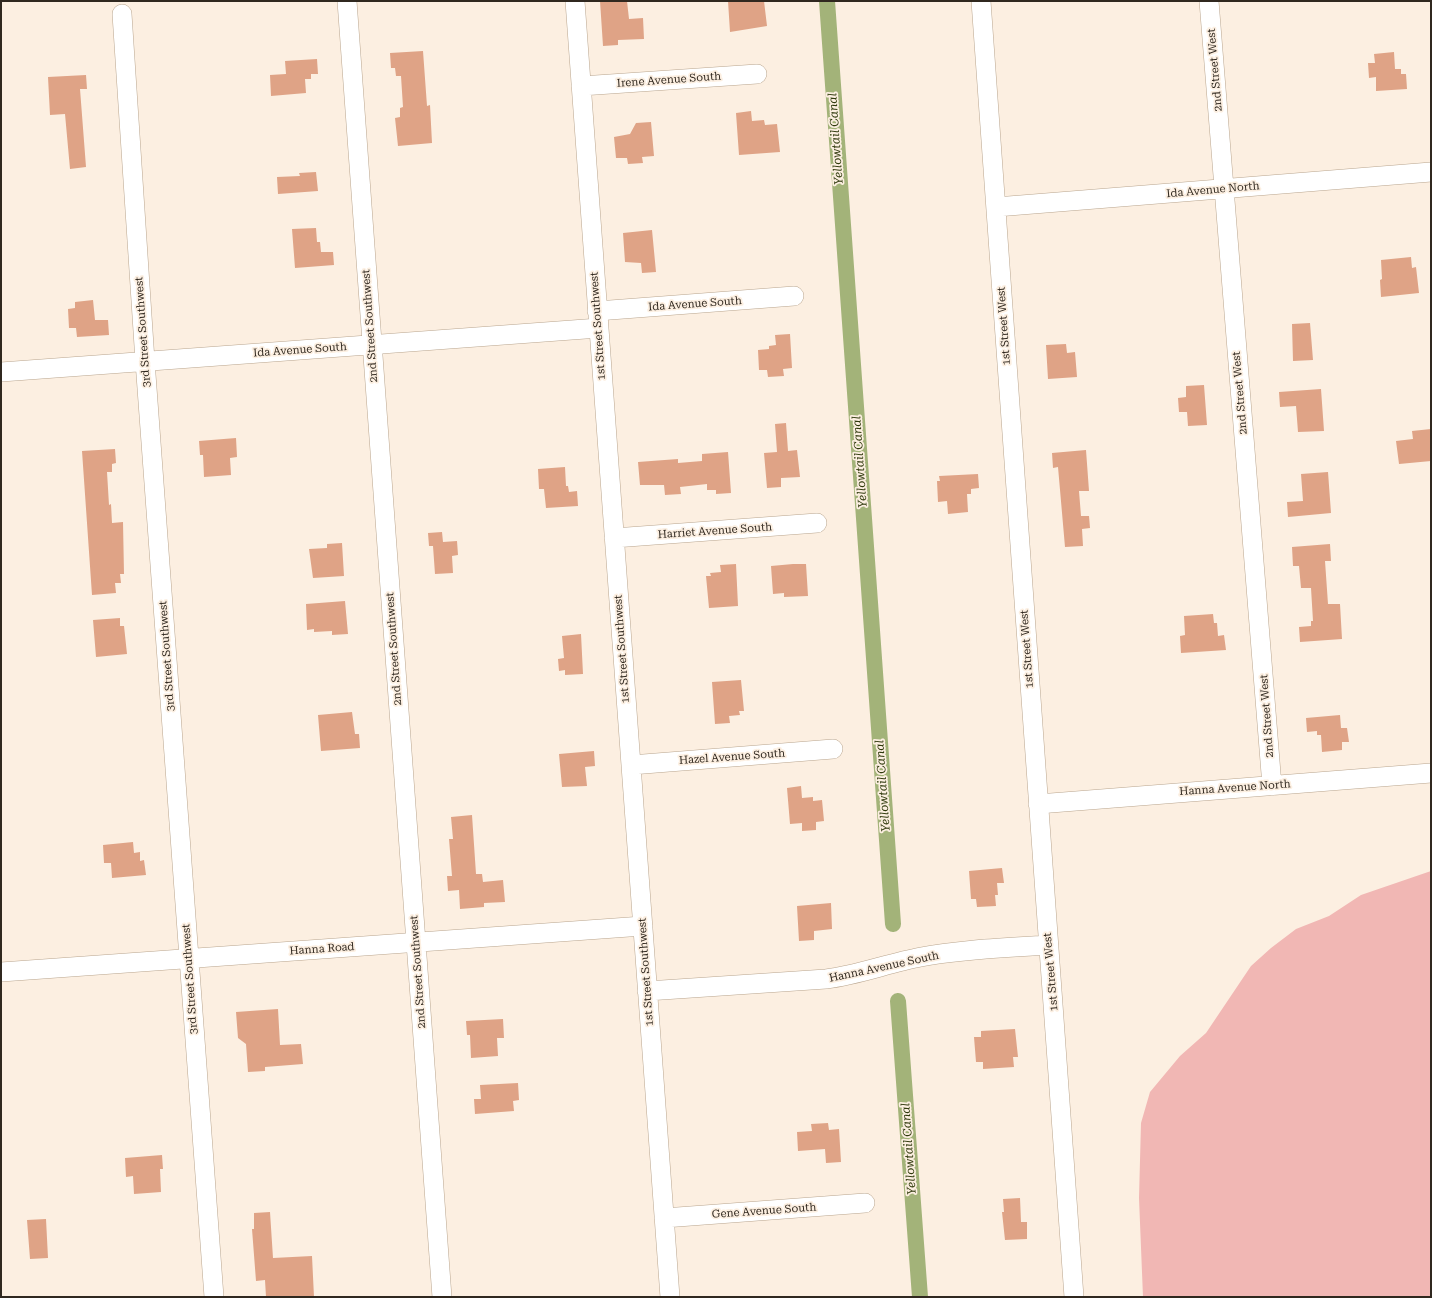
<!DOCTYPE html>
<html>
<head>
<meta charset="utf-8">
<style>
	body { margin:0 }
	#map { position:relative; width:1432px; height:1298px; overflow:hidden; background:#fcefe1; font-family:"Roboto Serif",serif }
	canvas { display:block }
	.frame { position:absolute; inset:0; border:2px solid #30281f; pointer-events:none }
</style>
</head>
<body>
<div id="map">
<canvas width="1432" height="1298"></canvas>
<div class="frame"></div>
</div>
<script>
const context = document.querySelector('canvas').getContext('2d');
context.lineJoin = 'round';
function fillPath(path, color) {
  context.fillStyle = color;
  context.fill(path, 'evenodd');
}
function trace(path, color, width, dash) {
  context.strokeStyle = color;
  context.lineWidth = width;
  context.lineCap = dash ? 'butt' : 'round';
  context.setLineDash(dash || []);
  context.stroke(path);
}
function label(font, color, halo, rows, align = 'center') {
  context.font = font + ' "Roboto Serif",serif';
  context.lineWidth = 3.5;
  context.setLineDash([]);
  context.textBaseline = 'middle';
  context.strokeStyle = halo;
  context.fillStyle = color;
  for (const [text, x, y, turn = 0] of rows) {
    context.save();
    context.translate(x, y);
    context.rotate((+turn || 0) * Math.PI / 180);
    context.textAlign = isNaN(turn) ? turn : align;
    if (halo) context.strokeText(text, 0, 0);
    context.fillText(text, 0, 0);
    context.restore();
  }
}
const green = new Path2D(`
	M 1431,871 L 1431,1297 L 1143,1297 L 1139,1198 L 1141,1123 L 1150,1092 L 1180,1056 L 1206,1033 L 1251,966 L 1271,948 L 1296,929 L 1329,916 L 1361,895 Z`);
const canal = new Path2D(`
	M 827,1 L 893,924
	M 898,1001 L 920,1297`);
const building = new Path2D(`
	M 600,1 L 627,1 L 629,19 L 643,18 L 644,39 L 618,40 L 618,45 L 603,46 Z
	M 728,1 L 764,1 L 767,26 L 730,32 Z
	M 423,51 L 427,106 L 430,105 L 432,143 L 398,146 L 395,118 L 400,117 L 400,108 L 403,107 L 401,76 L 396,76 L 395,68 L 391,68 L 390,53 Z
	M 1394,52 L 1395,69 L 1401,69 L 1401,74 L 1406,74 L 1407,89 L 1376,91 L 1376,77 L 1369,78 L 1368,63 L 1375,63 L 1374,54 Z
	M 317,59 L 318,74 L 311,74 L 311,79 L 305,79 L 306,93 L 271,96 L 270,75 L 286,74 L 285,61 Z
	M 86,75 L 87,89 L 80,89 L 86,167 L 70,169 L 65,114 L 50,115 L 48,77 Z
	M 751,111 L 752,121 L 764,120 L 765,125 L 777,124 L 780,152 L 739,155 L 736,113 Z
	M 651,122 L 654,156 L 642,157 L 643,163 L 628,164 L 627,158 L 616,158 L 614,137 L 630,134 L 636,123 Z
	M 316,172 L 318,191 L 278,194 L 277,177 L 300,176 L 299,173 Z
	M 316,228 L 317,242 L 320,242 L 321,252 L 333,252 L 334,265 L 295,268 L 292,229 Z
	M 652,230 L 656,272 L 642,273 L 641,263 L 625,262 L 623,233 Z
	M 1411,257 L 1412,268 L 1416,267 L 1419,293 L 1381,297 L 1380,280 L 1382,279 L 1381,260 Z
	M 93,300 L 95,320 L 108,320 L 109,335 L 77,337 L 76,328 L 69,328 L 68,309 L 75,308 L 75,302 Z
	M 1310,323 L 1313,360 L 1293,361 L 1292,324 Z
	M 790,334 L 792,368 L 783,369 L 784,376 L 768,377 L 767,370 L 759,370 L 758,350 L 769,349 L 769,346 L 776,345 L 775,335 Z
	M 1066,344 L 1067,353 L 1075,352 L 1077,377 L 1048,379 L 1046,345 Z
	M 1204,385 L 1207,425 L 1188,426 L 1187,412 L 1179,412 L 1178,398 L 1186,397 L 1186,386 Z
	M 1321,389 L 1324,431 L 1298,432 L 1296,406 L 1280,407 L 1279,392 Z
	M 786,423 L 788,451 L 797,450 L 800,477 L 781,478 L 781,487 L 767,488 L 764,453 L 777,452 L 775,424 Z
	M 1431,429 L 1431,461 L 1399,464 L 1396,441 L 1413,439 L 1412,431 Z
	M 236,438 L 237,457 L 230,458 L 231,475 L 204,477 L 203,455 L 200,455 L 199,441 Z
	M 115,449 L 116,463 L 112,464 L 112,472 L 107,472 L 109,505 L 111,504 L 112,523 L 123,522 L 124,574 L 120,574 L 121,583 L 115,583 L 116,593 L 92,595 L 82,451 Z
	M 1086,450 L 1089,491 L 1079,491 L 1081,516 L 1089,516 L 1090,528 L 1082,529 L 1083,546 L 1065,547 L 1058,467 L 1053,468 L 1052,453 Z
	M 728,452 L 731,493 L 716,494 L 716,490 L 707,490 L 707,484 L 680,487 L 681,494 L 665,495 L 664,485 L 640,485 L 638,462 L 678,459 L 678,463 L 702,461 L 702,454 Z
	M 565,467 L 566,486 L 568,486 L 569,492 L 577,491 L 578,506 L 546,508 L 544,489 L 539,489 L 538,469 Z
	M 1328,472 L 1331,513 L 1288,517 L 1287,502 L 1303,501 L 1301,474 Z
	M 978,474 L 979,488 L 971,489 L 971,494 L 967,494 L 968,512 L 948,514 L 947,501 L 938,502 L 937,481 L 940,481 L 939,476 Z
	M 442,532 L 443,542 L 457,541 L 458,555 L 452,556 L 453,573 L 435,574 L 433,546 L 429,546 L 428,533 Z
	M 342,543 L 344,576 L 313,578 L 309,549 L 327,548 L 327,544 Z
	M 1330,544 L 1331,561 L 1325,561 L 1328,604 L 1340,604 L 1342,639 L 1300,642 L 1299,627 L 1311,626 L 1311,621 L 1313,621 L 1311,588 L 1301,588 L 1299,566 L 1293,566 L 1292,547 Z
	M 736,564 L 738,606 L 709,608 L 706,576 L 711,576 L 710,573 L 721,572 L 720,565 Z
	M 793,564 L 806,564 L 808,596 L 784,597 L 784,593 L 773,594 L 771,566 Z
	M 345,601 L 348,634 L 332,635 L 332,631 L 314,632 L 314,629 L 307,630 L 306,604 Z
	M 1213,614 L 1214,623 L 1217,623 L 1218,636 L 1224,635 L 1226,650 L 1181,653 L 1180,636 L 1185,635 L 1184,616 Z
	M 120,618 L 120,626 L 124,626 L 127,654 L 96,657 L 93,620 Z
	M 581,634 L 583,674 L 565,675 L 565,670 L 559,671 L 558,659 L 564,658 L 562,636 Z
	M 741,680 L 744,711 L 739,711 L 740,715 L 729,716 L 730,723 L 715,724 L 712,682 Z
	M 352,712 L 355,734 L 359,734 L 360,748 L 321,751 L 318,715 Z
	M 1340,715 L 1341,728 L 1347,728 L 1349,742 L 1342,742 L 1342,750 L 1322,752 L 1321,735 L 1317,735 L 1317,731 L 1307,732 L 1306,718 Z
	M 594,751 L 595,766 L 585,767 L 587,786 L 562,787 L 559,754 Z
	M 801,786 L 802,798 L 813,797 L 813,801 L 822,800 L 824,821 L 816,822 L 816,830 L 802,831 L 802,823 L 790,824 L 787,788 Z
	M 472,815 L 476,874 L 482,874 L 483,882 L 503,880 L 505,902 L 484,903 L 484,907 L 460,909 L 459,890 L 448,891 L 447,876 L 452,876 L 449,839 L 453,839 L 451,817 Z
	M 133,842 L 134,853 L 140,852 L 140,861 L 144,860 L 146,875 L 112,878 L 111,863 L 104,863 L 103,845 Z
	M 1002,868 L 1004,883 L 997,883 L 998,895 L 995,895 L 996,906 L 977,907 L 976,899 L 971,899 L 969,871 Z
	M 831,903 L 832,929 L 814,931 L 814,940 L 799,941 L 797,906 Z
	M 278,1009 L 280,1045 L 301,1044 L 303,1064 L 265,1067 L 265,1071 L 248,1072 L 246,1044 L 238,1038 L 236,1012 Z
	M 503,1019 L 504,1038 L 497,1038 L 498,1056 L 471,1058 L 470,1035 L 467,1035 L 466,1021 Z
	M 1015,1029 L 1018,1057 L 1013,1057 L 1014,1067 L 983,1069 L 983,1062 L 976,1062 L 974,1037 L 981,1037 L 981,1031 Z
	M 518,1083 L 519,1100 L 513,1101 L 514,1111 L 475,1114 L 474,1099 L 481,1099 L 480,1085 Z
	M 828,1123 L 829,1130 L 839,1129 L 841,1162 L 826,1163 L 825,1149 L 798,1151 L 797,1132 L 812,1131 L 811,1124 Z
	M 162,1155 L 163,1169 L 160,1169 L 161,1192 L 134,1194 L 133,1176 L 126,1177 L 125,1158 Z
	M 1020,1198 L 1021,1222 L 1027,1222 L 1027,1239 L 1005,1240 L 1002,1212 L 1004,1212 L 1003,1199 Z
	M 270,1212 L 273,1258 L 312,1256 L 314,1297 L 266,1297 L 265,1280 L 256,1281 L 252,1229 L 254,1229 L 254,1213 Z
	M 46,1219 L 48,1258 L 30,1259 L 27,1220 Z`);
const minor = new Path2D(`
	M 347,1 L 442,1297
	M 575,1 L 670,1297
	M 981,1 L 1074,1297
	M 1209,1 L 1272,786
	M 122,14 L 145,361 L 214,1297
	M 581,86 L 757,74
	M 996,207 L 1431,172
	M 597,311 L 794,296
	M 1,372 L 599,328
	M 614,538 L 817,523
	M 631,765 L 833,749
	M 1038,804 L 1431,773
	M 1,972 L 643,926
	M 647,991 L 826,979 C 858,975 889,963 921,957 C 963,949 1006,948 1048,945
	M 664,1218 L 865,1203`);
const streetNames = [
	["2nd Street West",1215,70,-95],
	["Irene Avenue South",669,80,-4],
	["Ida Avenue North",1213,190,-5],
	["Ida Avenue South",695,304,-4],
	["2nd Street Southwest",370,326,-94],
	["1st Street Southwest",598,326,-94],
	["1st Street West",1004,326,-94],
	["3rd Street Southwest",143,332,-94],
	["Ida Avenue South",300,350,-4],
	["2nd Street West",1240,393,-95],
	["Harriet Avenue South",715,531,-4],
	["2nd Street Southwest",394,649,-94],
	["1st Street Southwest",622,649,-94],
	["1st Street West",1027,649,-94],
	["3rd Street Southwest",167,656,-94],
	["2nd Street West",1267,716,-94],
	["Hazel Avenue South",732,757,-4],
	["Hanna Avenue North",1235,788,-4],
	["Hanna Road",322,949,-4],
	["Hanna Avenue South",884,967,-12],
	["2nd Street Southwest",418,972,-94],
	["1st Street Southwest",646,972,-94],
	["1st Street West",1051,972,-95],
	["3rd Street Southwest",190,979,-94],
	["Gene Avenue South",764,1211,-4]
];
const waterNames = [
	["Yellowtail Canal",836,139,-94],
	["Yellowtail Canal",860,462,-94],
	["Yellowtail Canal",883,786,-94],
	["Yellowtail Canal",909,1149,-94]
];
fillPath(green, '#f1b7b4');
trace(canal, '#a3b379', 16);
fillPath(building, '#dfa386');
trace(minor, '#b9a58e', 20);
trace(minor, '#fff', 19);
label('11px', '#30281f', '#fcefe1', streetNames);
label('italic 12px', '#2f390c', '#fcefe1', waterNames);
</script>
</body>
</html>
